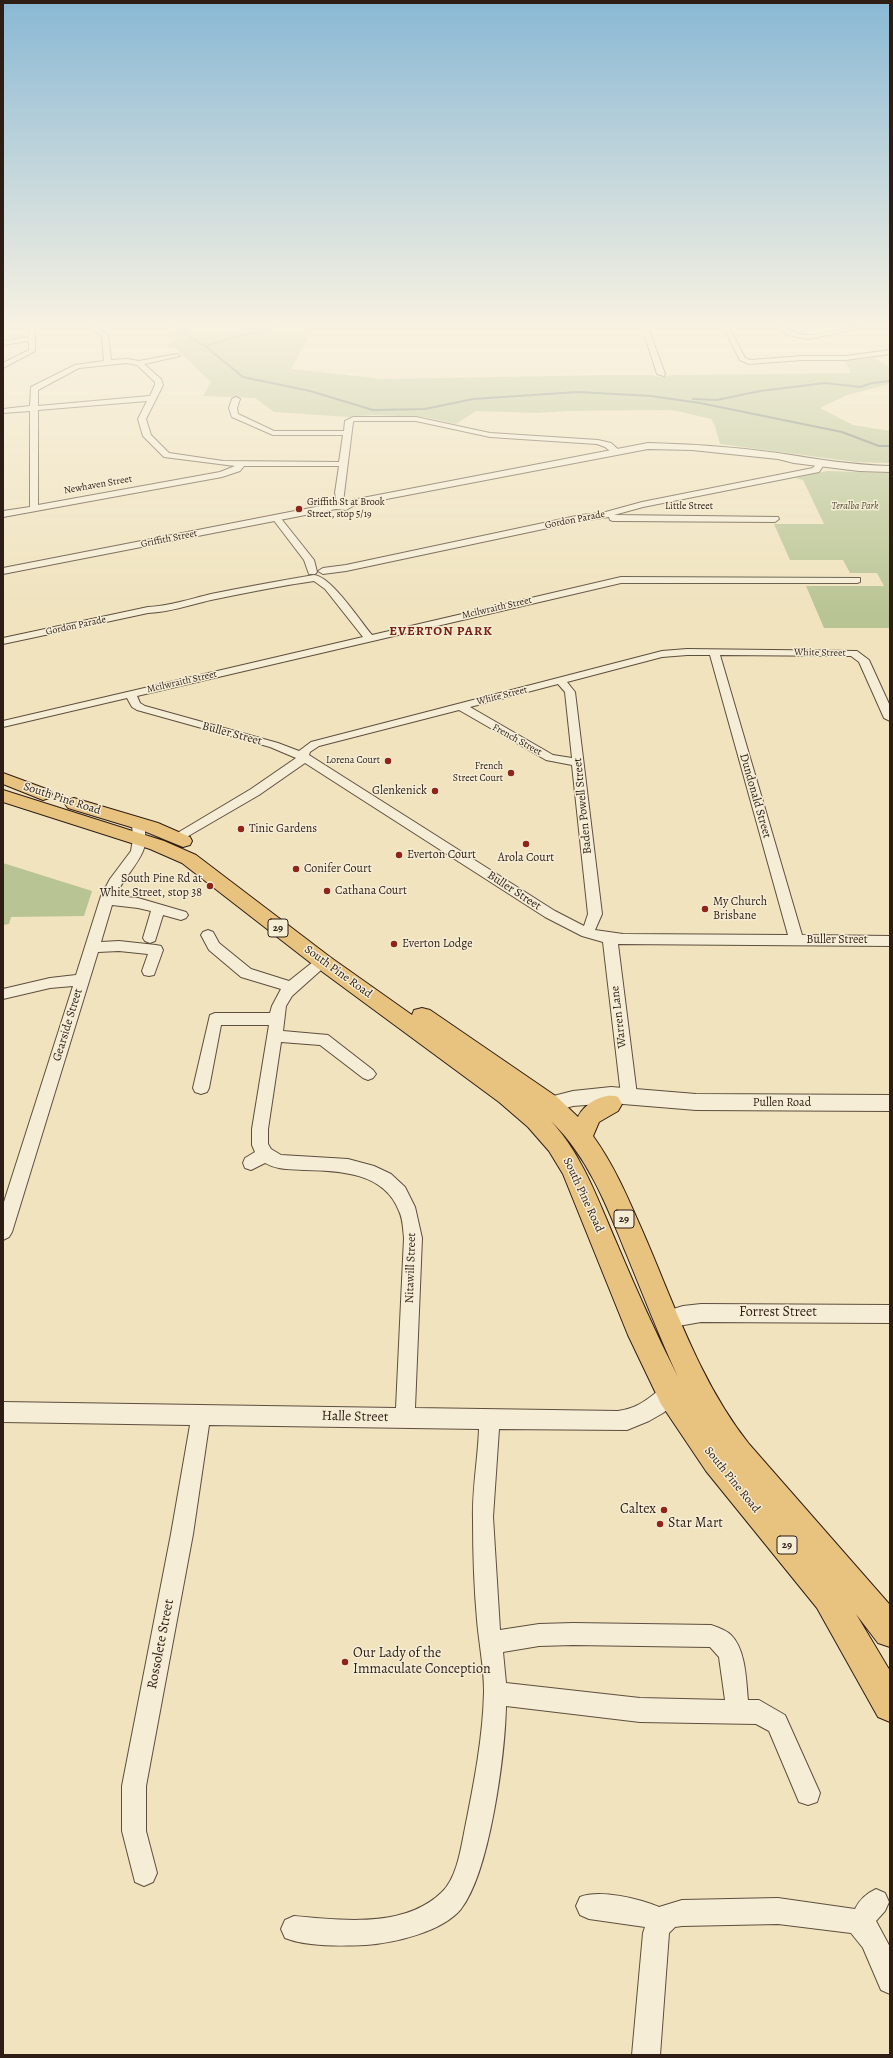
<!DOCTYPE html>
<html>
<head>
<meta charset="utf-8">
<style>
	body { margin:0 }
	#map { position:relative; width:893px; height:2058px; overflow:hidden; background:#f0e3be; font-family:Alegreya,serif }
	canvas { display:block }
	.frame { position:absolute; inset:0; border:4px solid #2e1d14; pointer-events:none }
</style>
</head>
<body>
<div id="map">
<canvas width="893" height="2058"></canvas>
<div class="frame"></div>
</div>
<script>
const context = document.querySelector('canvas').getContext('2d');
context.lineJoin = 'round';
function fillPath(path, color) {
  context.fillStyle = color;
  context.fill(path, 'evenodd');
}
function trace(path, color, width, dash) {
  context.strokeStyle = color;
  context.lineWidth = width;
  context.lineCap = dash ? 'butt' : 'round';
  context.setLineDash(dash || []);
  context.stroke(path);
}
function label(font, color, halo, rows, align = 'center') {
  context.font = font + ' Alegreya,serif';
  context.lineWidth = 3;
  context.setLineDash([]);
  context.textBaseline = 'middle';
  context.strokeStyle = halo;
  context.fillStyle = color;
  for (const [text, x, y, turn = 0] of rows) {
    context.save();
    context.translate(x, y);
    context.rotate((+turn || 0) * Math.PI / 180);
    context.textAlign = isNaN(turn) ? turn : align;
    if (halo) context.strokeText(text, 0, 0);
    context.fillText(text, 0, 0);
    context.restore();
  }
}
const green = new Path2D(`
	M 159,327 L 314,327 L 291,369 L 383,379 L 611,375 L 651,375 L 662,377 L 672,375 L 851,373 L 845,361 L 874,358 L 890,367 L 890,384 L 847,395 L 820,408 L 853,425 L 890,431 L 890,463 L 856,462 L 720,444 L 715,426 L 711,419 L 677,411 L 664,410 L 571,411 L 536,413 L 476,411 L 456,424 L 424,417 L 373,415 L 349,417 L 274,412 L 255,398 L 203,396 L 211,382 L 175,348 L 167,348 L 169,343 L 177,340 Z
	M 827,471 L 890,473 L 890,628 L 824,628 L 806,586 L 884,586 L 877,573 L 850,573 L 843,560 L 790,560 L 774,524 L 824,524 L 803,480 L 795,478 Z
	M 3,863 L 92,891 L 84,916 L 11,917 L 9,924 L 3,925 Z`);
const stream = new Path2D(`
	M 173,327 L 205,346 L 243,377 L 310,391 L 373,410 L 425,409 L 473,399 L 578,392 L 651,396 L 700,403 L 842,432 L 879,446 L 890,446
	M 205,346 L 246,334 L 282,327
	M 693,399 L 717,400 L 760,391 L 825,383 L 860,387 L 872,383 L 890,381`);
const minor = new Path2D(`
	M 29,327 L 35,327 L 35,351 L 3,368 L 3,363 L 29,350 L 29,341 L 3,345 L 3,341 L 29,337 Z
	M 89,327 L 97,327 L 108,335 L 111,360 L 127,359 L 139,361 L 177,354 L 180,356 L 144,364 L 161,379 L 163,385 L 146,419 L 151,435 L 169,453 L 223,461 L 339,462 L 343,435 L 273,435 L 232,417 L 229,408 L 232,399 L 236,397 L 240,399 L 237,408 L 238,414 L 274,431 L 344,431 L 345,421 L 353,417 L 416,417 L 490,433 L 598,440 L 611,443 L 621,452 L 614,454 L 605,447 L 597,444 L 490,437 L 416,421 L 354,421 L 353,422 L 343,502 L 337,502 L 335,493 L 339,466 L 244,466 L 240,471 L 222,477 L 3,517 L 3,511 L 30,507 L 30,411 L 3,413 L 3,409 L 30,406 L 31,387 L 75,365 L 104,361 L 102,336 ZM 127,363 L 137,365 L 155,382 L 155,385 L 150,396 L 38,406 L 38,390 L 79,368 ZM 147,401 L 138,419 L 143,436 L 164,457 L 235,466 L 220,472 L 38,505 L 38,410 Z
	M 642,327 L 648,327 L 665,374 L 664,376 L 657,374 Z
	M 723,327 L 729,327 L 745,358 L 750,360 L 802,356 L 846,356 L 890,350 L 890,354 L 846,360 L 802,360 L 749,364 L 740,360 Z
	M 777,327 C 789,327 797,336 810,335 C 828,334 844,327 863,327 L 809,339 L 787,335 Z
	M 818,461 L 825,463 L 819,472 L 643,507 L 614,515 L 778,517 L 779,519 L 775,522 L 613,521 L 610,520 L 609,517 L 581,521 L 346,571 L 323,574 L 318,571 L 323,568 L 346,565 L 581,515 L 602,513 L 642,502 L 813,468 Z
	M 276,515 L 279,516 L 314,560 L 317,572 L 315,574 L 309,574 L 304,560 L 272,518 Z
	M 314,575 C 332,577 360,621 372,635 L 621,577 L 860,578 L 860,582 L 857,583 L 621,583 L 137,696 L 140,703 L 145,706 L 278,743 L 299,751 L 311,742 L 662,651 L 687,649 L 857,651 L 869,660 L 890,706 L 890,721 L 884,718 L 859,662 L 851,656 L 720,655 L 802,935 L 890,936 L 890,946 L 618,944 L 637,1095 L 635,1100 L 629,1101 L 623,1100 L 621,1095 L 603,942 L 582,936 L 545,917 L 305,763 L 259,795 L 178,842 L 174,841 L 172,838 L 174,835 L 251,789 L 296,758 L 270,747 L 137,710 L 132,707 L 127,698 L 3,727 L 3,721 L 363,637 L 325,589 L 314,581 C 279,586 245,593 211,600 C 189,605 171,612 148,613 L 3,644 L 3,638 L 148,607 C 170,606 190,599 211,594 C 245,587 279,581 314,575 ZM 687,655 L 710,655 L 788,935 L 623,934 L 595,930 L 602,914 L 575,692 L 567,682 L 662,657 ZM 558,684 L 565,692 L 572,758 L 553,755 L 470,707 ZM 459,710 L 546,760 L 572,765 L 588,914 L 584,926 L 555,911 L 309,755 L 310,752 L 319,746 Z
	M 138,819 L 144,823 C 145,832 147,842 143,851 C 138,864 122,881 115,896 L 138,898 L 186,912 L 188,915 L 186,918 L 181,920 L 163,915 L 155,941 L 150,943 L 145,941 L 143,938 L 151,911 L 138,908 L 112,905 L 101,942 L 119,941 L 156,945 L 161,946 L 163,950 L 154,975 L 149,976 L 144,975 L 142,971 L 148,954 L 119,951 L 98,952 L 12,1232 L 9,1237 L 3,1240 L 3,1205 L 73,986 L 50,988 L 3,999 L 3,989 L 50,978 L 76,975 L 101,896 L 110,879 L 131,851 L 133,839 L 132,823 Z
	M 208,930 L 213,932 L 219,943 L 251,969 L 289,981 L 318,958 L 323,957 L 328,958 L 330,962 L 292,996 L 286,1006 L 283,1031 L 328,1035 L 373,1070 L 376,1074 L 373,1078 L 368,1080 L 363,1078 L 320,1045 L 281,1042 L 268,1129 L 268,1144 L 271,1149 L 281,1155 L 348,1159 L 374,1166 L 391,1174 L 405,1187 L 415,1207 L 422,1238 L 415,1408 L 618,1411 C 647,1407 653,1390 676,1380 L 683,1383 L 686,1390 L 683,1397 L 663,1413 L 649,1421 L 627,1430 L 499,1429 L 493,1517 L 500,1630 L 539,1624 L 573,1623 L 711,1625 C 717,1627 726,1630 731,1635 C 746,1650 746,1680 748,1700 L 759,1700 L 785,1715 L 820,1793 L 817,1802 L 808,1805 L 799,1802 L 769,1731 L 756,1724 L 640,1722 L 506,1706 C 505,1754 490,1872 461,1909 C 442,1932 394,1943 366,1945 C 342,1946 307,1947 285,1938 L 281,1929 L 285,1920 L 294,1916 C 341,1920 404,1929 442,1892 C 457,1878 461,1848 465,1828 C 474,1783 483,1737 484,1692 C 484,1667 479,1644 477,1620 C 474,1587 473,1553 473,1520 C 472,1489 478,1459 479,1429 L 209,1425 L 193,1534 L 146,1786 L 146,1831 L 157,1873 L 153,1882 L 144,1886 L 135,1882 L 122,1831 L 122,1786 L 171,1534 L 190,1425 L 3,1422 L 3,1402 L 396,1408 L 404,1238 C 403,1229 403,1219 399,1211 C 384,1172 340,1171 304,1170 C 290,1169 277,1170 265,1163 L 251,1170 L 245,1168 L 243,1163 L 245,1158 L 255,1152 L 252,1145 L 252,1129 L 269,1025 L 221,1025 L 209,1088 L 207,1092 L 201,1094 L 195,1092 L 193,1088 L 210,1015 L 215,1013 L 270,1013 L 272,1006 L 281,989 L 241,977 L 209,950 L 201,935 L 203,932 ZM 573,1645 L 710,1647 L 719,1657 L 725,1700 L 640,1698 L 506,1683 L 503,1652 L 539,1646 Z
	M 701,1304 L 890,1305 L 890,1323 L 701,1322 L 667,1328 L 660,1325 L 658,1319 L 660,1313 L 683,1306 Z
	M 876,1889 L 885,1893 L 889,1902 L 885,1911 L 876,1921 L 890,1947 L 890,1994 L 881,1990 L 863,1948 L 851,1933 L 778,1924 L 682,1926 L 675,1927 L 669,1933 L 660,2055 L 632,2055 L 643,1933 L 645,1927 L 589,1919 L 580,1915 L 576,1906 L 580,1897 C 600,1889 640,1899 659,1907 L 682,1900 L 778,1898 L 855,1909 C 860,1899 866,1894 876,1889 Z`);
const tertiary = new Path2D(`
	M 648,443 C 691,444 735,447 778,453 C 816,459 852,465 890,466 L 890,472 L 859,471 L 794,463 L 778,459 L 692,450 L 648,449 L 355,505 L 346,510 L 336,509 L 3,574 L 3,568 L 336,503 L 344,504 L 352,500 Z
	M 611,1087 L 696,1094 L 890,1095 L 890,1111 L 696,1110 L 611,1103 L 573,1106 L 537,1116 L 530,1114 L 527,1108 L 530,1102 L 573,1091 Z`);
const trunk = new Path2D(`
	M 3,773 L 49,790 L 52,794 L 49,798 L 43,800 L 3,784 Z
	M 3,790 L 164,841 L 196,855 L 330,957 L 412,1015 L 414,1010 L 422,1008 L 430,1010 L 557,1097 L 578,1117 C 584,1104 604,1092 618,1097 L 622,1104 L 618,1111 L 599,1122 L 593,1136 C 614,1165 628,1198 642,1230 C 674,1303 699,1381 749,1444 L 890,1605 L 890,1647 L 878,1643 L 856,1614 L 890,1671 L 890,1722 L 878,1717 L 817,1608 L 706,1471 L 661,1404 L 628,1335 L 563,1174 L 549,1151 L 528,1127 L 499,1102 L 316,967 L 182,863 L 150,849 L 3,802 ZM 551,1121 C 588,1157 607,1206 626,1253 C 643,1294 659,1336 678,1377 C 656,1334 636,1289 617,1244 C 598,1200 583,1156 551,1121 Z
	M 74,798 L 158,823 L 190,837 L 192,841 L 190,845 L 183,847 L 144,831 L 68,808 L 65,804 L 68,800 Z`);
const markers = [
	[299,509,4,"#8f2418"],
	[388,761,4,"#8f2418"],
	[511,773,4,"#8f2418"],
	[435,791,4,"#8f2418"],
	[241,829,4,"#8f2418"],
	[526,844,4,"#8f2418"],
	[399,855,4,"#8f2418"],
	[296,869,4,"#8f2418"],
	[210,886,4,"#8f2418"],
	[327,891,4,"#8f2418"],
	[705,909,4,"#8f2418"],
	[394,944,4,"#8f2418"],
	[664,1510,4,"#8f2418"],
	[660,1524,4,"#8f2418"],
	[345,1662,4,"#8f2418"]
];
const farStreetnames = [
	["Newhaven Street",98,485,-10],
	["Little Street",689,507],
	["Gordon Parade",575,520,-11],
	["Griffith Street",169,539,-11],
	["Mcilwraith Street",497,608,-13],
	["Gordon Parade",76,626,-12],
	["White Street",820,653,1],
	["Mcilwraith Street",182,682,-13],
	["White Street",502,696,-14],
	["French Street",517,740,29]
];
const farPoinames = [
	["Griffith St at Brook",307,503,"left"],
	["Street, stop 5/19",307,515,"left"],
	["Lorena Court",380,761],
	["French",503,767],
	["Street Court",503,779]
];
const farParknames = [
	["Teralba Park",855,507]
];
const shields = [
	[278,928,20],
	[624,1219,20],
	[787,1545,20]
];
const shieldNames = [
	["29",278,928],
	["29",624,1219],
	["29",787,1545]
];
const streetNames = [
	["Buller Street",232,734,15],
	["Dundonald Street",755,796,74],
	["South Pine Road",62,799,18],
	["Baden Powell Street",583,806,-96],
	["Buller Street",514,891,33],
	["Buller Street",837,940],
	["South Pine Road",338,972,36],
	["Warren Lane",619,1017,-97],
	["Gearside Street",68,1025,-73],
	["Pullen Road",782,1103],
	["South Pine Road",583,1195,65],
	["Nitawill Street",411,1268,-88],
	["South Pine Road",732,1480,51]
];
const poiNames = [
	["Glenkenick",427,791,"right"],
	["Tinic Gardens",249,829],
	["Everton Court",407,855],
	["Arola Court",526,858,"center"],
	["Conifer Court",304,869],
	["South Pine Rd at",202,879,"right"],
	["White Street, stop 38",202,893,"right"],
	["Cathana Court",335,891],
	["My Church",713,902],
	["Brisbane",713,916],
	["Everton Lodge",402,944]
];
const farDistrictnames = [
	["EVERTON PARK",441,632]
];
const nearStreetnames = [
	["Forrest Street",778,1313],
	["Halle Street",355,1417,1],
	["Rossolete Street",161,1644,-79]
];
const nearPoinames = [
	["Caltex",656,1510,"right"],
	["Star Mart",668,1524],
	["Our Lady of the",353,1654],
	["Immaculate Conception",353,1670]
];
fillPath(green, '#b8c493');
trace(stream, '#6f7d76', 2);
trace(minor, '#5e4e3e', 2);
trace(tertiary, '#5e4e3e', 2);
trace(trunk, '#2e1d14', 2);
fillPath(minor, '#f5edd5');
fillPath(tertiary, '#f5edd5');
fillPath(trunk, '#e8c27f');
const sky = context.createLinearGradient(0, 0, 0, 615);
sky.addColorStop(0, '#89b8d4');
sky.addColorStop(0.53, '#f8f2e2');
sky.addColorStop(1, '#f8f2e200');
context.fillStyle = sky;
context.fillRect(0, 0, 893, 615);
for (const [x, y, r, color] of markers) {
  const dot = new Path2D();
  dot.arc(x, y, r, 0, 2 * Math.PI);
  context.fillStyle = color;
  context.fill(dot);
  trace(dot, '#f5edd5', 1.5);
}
label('10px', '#2e1d14', '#f5edd5', farStreetnames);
label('10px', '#2e1d14', '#f5edd5', farPoinames, 'right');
label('italic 10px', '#574f3a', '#f5edd5', farParknames);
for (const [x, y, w] of shields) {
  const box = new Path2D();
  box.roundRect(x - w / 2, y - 9, w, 18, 3);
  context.fillStyle = '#f5edd5';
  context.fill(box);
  trace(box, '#2e1d14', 1);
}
label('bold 11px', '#2e1d14', null, shieldNames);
label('12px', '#2e1d14', '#f5edd5', streetNames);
label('12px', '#2e1d14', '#f5edd5', poiNames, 'left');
context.letterSpacing = '1px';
label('bold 13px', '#7a1f14', '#f5edd5', farDistrictnames);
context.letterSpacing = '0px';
label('14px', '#2e1d14', '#f5edd5', nearStreetnames);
label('14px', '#2e1d14', '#f5edd5', nearPoinames, 'left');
</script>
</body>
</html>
